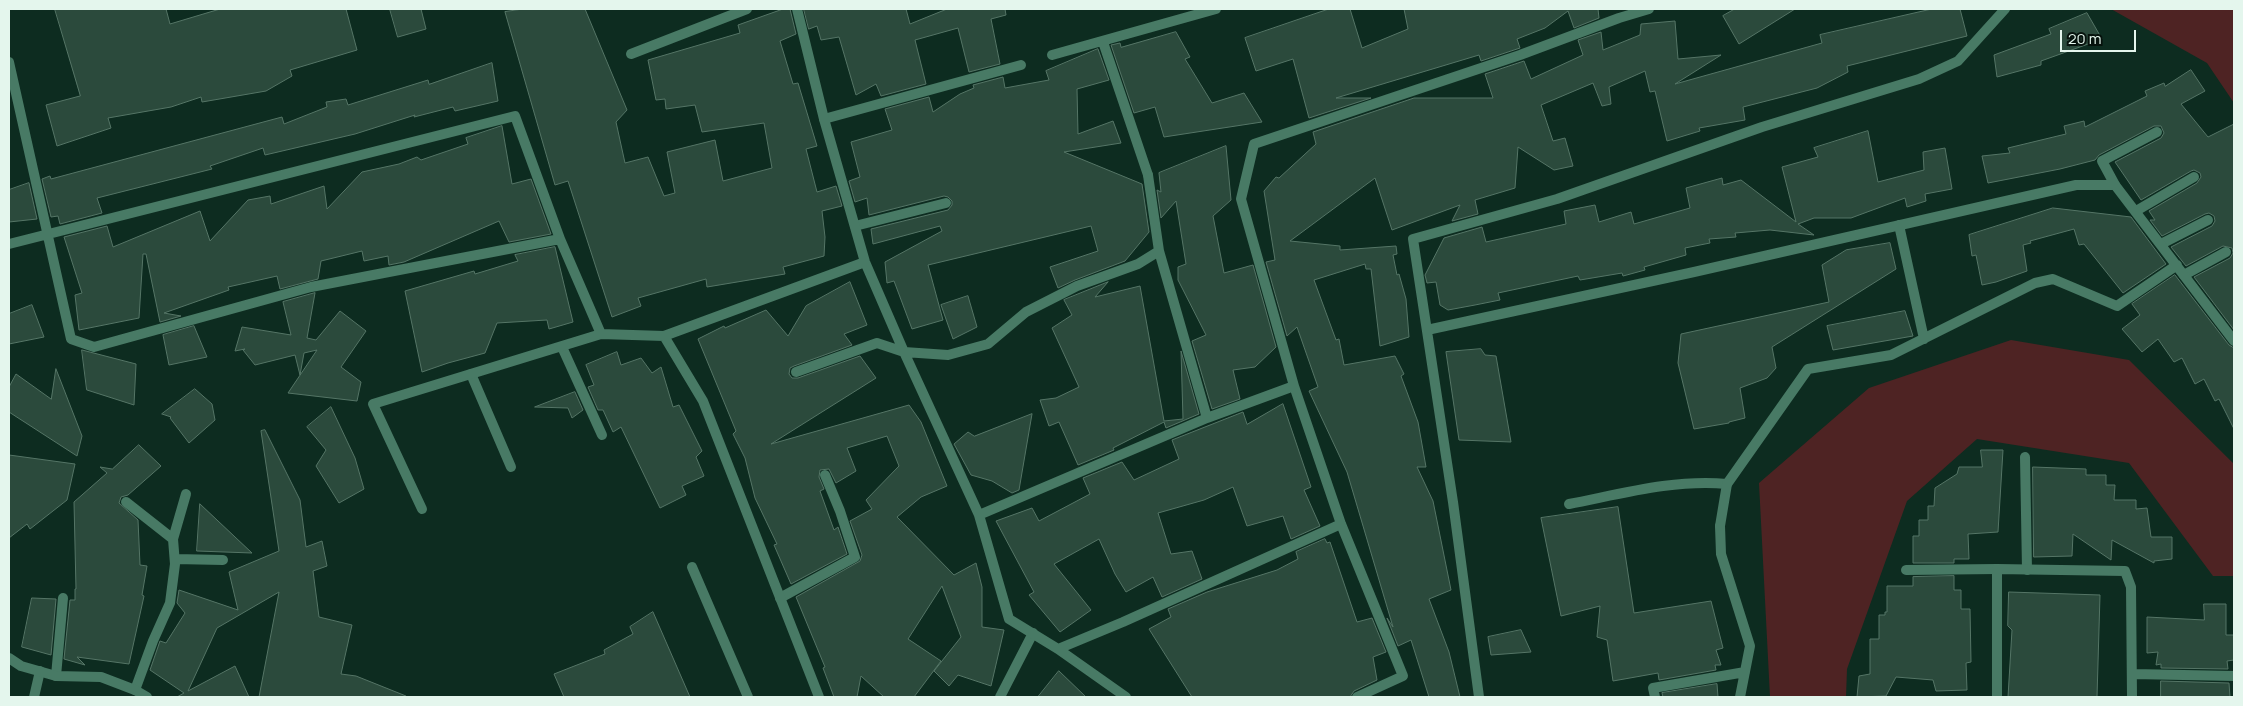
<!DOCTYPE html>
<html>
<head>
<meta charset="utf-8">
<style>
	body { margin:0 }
	#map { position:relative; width:2243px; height:706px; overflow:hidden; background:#0d2c20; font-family:Manrope,sans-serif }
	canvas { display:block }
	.frame { position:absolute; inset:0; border:10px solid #e4f6ed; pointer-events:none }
	.scale { position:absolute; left:2060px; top:30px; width:76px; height:22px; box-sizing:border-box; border:2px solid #e4f6ed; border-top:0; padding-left:6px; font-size:15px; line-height:18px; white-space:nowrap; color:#e4f6ed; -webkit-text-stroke:4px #06120c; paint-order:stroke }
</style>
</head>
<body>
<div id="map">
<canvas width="2243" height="706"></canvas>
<div class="frame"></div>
<div class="scale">20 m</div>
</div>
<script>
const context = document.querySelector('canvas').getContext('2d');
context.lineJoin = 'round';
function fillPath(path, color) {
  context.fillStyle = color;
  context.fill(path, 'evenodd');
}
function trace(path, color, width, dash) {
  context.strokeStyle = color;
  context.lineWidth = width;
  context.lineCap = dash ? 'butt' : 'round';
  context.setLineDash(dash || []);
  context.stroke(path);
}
const green = new Path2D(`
	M 2111,9 L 2234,9 L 2234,103 L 2207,63 Z
	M 2011,340 L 2129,360 L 2234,464 L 2234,576 L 2213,576 L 2129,463 L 1977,439 L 1907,501 L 1847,669 L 1846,697 L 1770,697 L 1759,483 L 1869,388 Z`);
const building = new Path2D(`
	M 55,9 L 166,9 L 170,24 L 220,9 L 346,9 L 357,50 L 290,70 L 292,76 L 266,91 L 202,102 L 201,97 L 171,107 L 108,118 L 111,128 L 57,146 L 46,105 L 80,96 Z
	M 390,9 L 421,9 L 426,29 L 398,37 Z
	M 523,9 L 585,9 L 627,110 L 616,122 L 625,163 L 648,157 L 664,196 L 675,193 L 667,152 L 715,140 L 723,181 L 772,168 L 764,123 L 702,132 L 695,105 L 666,109 L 665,99 L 656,100 L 648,60 L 740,33 L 738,25 L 783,9 L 790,9 L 796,34 L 780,41 L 793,84 L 798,83 L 817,146 L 806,149 L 817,192 L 836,186 L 842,206 L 822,211 L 825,237 L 824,256 L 783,267 L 785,274 L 707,287 L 706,279 L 638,298 L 641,306 L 612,317 L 568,181 L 555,185 L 505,12 Z
	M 804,9 L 906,9 L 910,24 L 947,9 L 1005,9 L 1006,15 L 991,19 L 1000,64 L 969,72 L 958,28 L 915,40 L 926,84 L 881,96 L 876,84 L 856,95 L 839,37 L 821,40 L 817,26 L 809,29 Z
	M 1329,9 L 1350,9 L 1362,48 L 1408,29 L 1404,9 L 1598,9 L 1599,18 L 1574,28 L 1568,11 L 1545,28 L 1517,39 L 1520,48 L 1481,61 L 1479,55 L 1336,98 L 1371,98 L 1309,118 L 1293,59 L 1256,71 L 1245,38 Z
	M 1735,9 L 1795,9 L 1739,44 L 1723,16 Z
	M 1932,9 L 1960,9 L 1967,36 L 1847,66 L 1848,72 L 1817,88 L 1743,107 L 1745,120 L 1699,128 L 1700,131 L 1667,141 L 1655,91 L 1650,92 L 1645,71 L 1609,87 L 1611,104 L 1602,106 L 1593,83 L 1541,105 L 1553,141 L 1565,138 L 1573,166 L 1554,170 L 1518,147 L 1515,188 L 1475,200 L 1478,214 L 1452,221 L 1460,205 L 1392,230 L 1375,178 L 1290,241 L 1340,246 L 1340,250 L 1396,246 L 1397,254 L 1393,255 L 1397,275 L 1399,274 L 1406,299 L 1409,337 L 1380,346 L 1371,269 L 1366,269 L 1365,264 L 1314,280 L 1336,340 L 1339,339 L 1344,365 L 1395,356 L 1404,374 L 1401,376 L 1418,422 L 1426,467 L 1417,467 L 1433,501 L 1451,590 L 1429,599 L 1449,652 L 1460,697 L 1429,697 L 1411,640 L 1398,646 L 1387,618 L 1393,627 L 1347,472 L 1309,391 L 1318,387 L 1297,327 L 1287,336 L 1266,262 L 1275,260 L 1264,191 L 1276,177 L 1279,178 L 1316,144 L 1313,132 L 1414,98 L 1493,98 L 1485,74 L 1524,61 L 1531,79 L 1583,55 L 1578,40 L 1601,32 L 1603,50 L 1640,35 L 1641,24 L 1675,21 L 1678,59 L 1721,55 L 1675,84 L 1822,43 L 1820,35 Z
	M 2087,13 L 2102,39 L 2041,61 L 2041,65 L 1997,77 L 1994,55 L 2051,34 L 2049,29 Z
	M 1176,32 L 1190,57 L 1185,59 L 1212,103 L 1244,93 L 1262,122 L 1164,137 L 1155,107 L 1134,113 L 1111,45 L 1120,43 L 1121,47 Z
	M 1098,49 L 1109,80 L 1077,89 L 1078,134 L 1113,121 L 1121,143 L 1064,152 L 1142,184 L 1149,232 L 1125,261 L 1075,280 L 1058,288 L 1050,267 L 1098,251 L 1091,226 L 928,265 L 943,320 L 912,329 L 894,281 L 887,283 L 885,262 L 942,231 L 940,226 L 873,244 L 871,229 L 948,210 L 952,205 L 952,201 L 948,197 L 944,196 L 869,215 L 867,198 L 855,202 L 849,181 L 860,177 L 851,142 L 892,130 L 885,109 L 929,97 L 933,112 L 960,94 L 974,88 L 973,85 L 1003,77 L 1005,88 L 1049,80 L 1046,71 Z
	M 492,63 L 498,101 L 455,111 L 453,107 L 414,117 L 415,115 L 355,134 L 265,155 L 263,148 L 210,166 L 212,169 L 97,198 L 102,213 L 60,224 L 58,216 L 51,217 L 42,179 L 50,176 L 51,179 L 282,117 L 284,124 L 327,107 L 326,102 L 346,99 L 348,105 L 428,80 L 429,84 Z
	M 2191,70 L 2205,91 L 2181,104 L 2208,137 L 2234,124 L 2234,330 L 2194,277 L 2230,258 L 2233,253 L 2232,248 L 2223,246 L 2186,266 L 2171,247 L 2212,226 L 2215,221 L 2214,216 L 2209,213 L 2205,214 L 2162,236 L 2150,220 L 2155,220 L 2149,211 L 2197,183 L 2201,177 L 2200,173 L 2194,170 L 2191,171 L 2141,200 L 2115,162 L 2161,138 L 2164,133 L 2161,126 L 2154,126 L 2099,155 L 2095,160 L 2060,169 L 1988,183 L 1982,156 L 2010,153 L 2008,148 L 2066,134 L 2064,126 L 2084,121 L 2085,127 L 2147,96 L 2145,91 L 2164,83 L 2165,86 Z
	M 502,126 L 512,184 L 531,179 L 551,234 L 509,242 L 499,221 L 404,262 L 389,265 L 388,256 L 364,261 L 362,251 L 321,261 L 318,279 L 280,289 L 277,276 L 228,287 L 229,290 L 164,313 L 181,316 L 160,322 L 146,254 L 143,254 L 139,318 L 79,330 L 75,295 L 82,293 L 64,237 L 107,226 L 113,247 L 200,211 L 210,241 L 248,200 L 270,196 L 271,204 L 324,186 L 327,209 L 362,172 L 399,164 L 417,157 L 421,160 L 468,144 L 466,138 Z
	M 1868,131 L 1878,182 L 1924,170 L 1923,152 L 1945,148 L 1952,189 L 1925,194 L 1926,201 L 1907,207 L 1905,198 L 1851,218 L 1814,218 L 1798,224 L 1814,235 L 1770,230 L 1735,233 L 1736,237 L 1709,239 L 1710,243 L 1685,248 L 1686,255 L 1644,267 L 1645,270 L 1623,276 L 1622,273 L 1580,280 L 1578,276 L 1498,293 L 1500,300 L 1475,305 L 1448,310 L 1440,305 L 1436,282 L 1427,283 L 1425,275 L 1444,238 L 1482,227 L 1486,242 L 1566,224 L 1564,211 L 1595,205 L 1599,222 L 1631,212 L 1634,224 L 1690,208 L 1686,188 L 1722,178 L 1723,185 L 1741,180 L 1796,222 L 1782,167 L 1818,157 L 1814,148 Z
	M 1226,146 L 1231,200 L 1213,216 L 1224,273 L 1253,265 L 1276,347 L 1255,367 L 1233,370 L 1240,399 L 1212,409 L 1192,341 L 1206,335 L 1178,280 L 1178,267 L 1186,264 L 1176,201 L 1161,218 L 1157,190 L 1161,192 L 1159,173 Z
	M 29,183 L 37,219 L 9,222 L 9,190 Z
	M 2053,208 L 2131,217 L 2166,264 L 2123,293 L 2084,244 L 2079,245 L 2074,229 L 2030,241 L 2031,243 L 2023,245 L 2027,271 L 1996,282 L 1982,285 L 1976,255 L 1972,256 L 1969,235 Z
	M 1890,243 L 1896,269 L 1772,347 L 1776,368 L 1767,378 L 1740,388 L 1745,418 L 1729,422 L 1729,423 L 1694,429 L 1678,363 L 1681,334 L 1829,302 L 1822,265 L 1846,250 Z
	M 555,247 L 573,322 L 549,329 L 547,320 L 497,323 L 485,353 L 448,363 L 422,372 L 405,291 L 474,271 L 475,274 L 518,261 L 515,255 Z
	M 2175,275 L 2229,345 L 2234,348 L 2234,429 L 2219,399 L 2215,401 L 2204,379 L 2195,384 L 2182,358 L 2174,362 L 2158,339 L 2142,352 L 2122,329 L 2140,315 L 2132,304 Z
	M 850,282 L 867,325 L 844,334 L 852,345 L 794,366 L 790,368 L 789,374 L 792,378 L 798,378 L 860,356 L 876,378 L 771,444 L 909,405 L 921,422 L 947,486 L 921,497 L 897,517 L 954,575 L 976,563 L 982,587 L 982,627 L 1004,630 L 991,686 L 958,675 L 949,686 L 934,671 L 961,637 L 942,586 L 908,639 L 941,661 L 914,697 L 884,697 L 861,676 L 857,697 L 834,697 L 823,668 L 825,667 L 796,597 L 860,561 L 862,555 L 850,521 L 872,509 L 866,500 L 899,466 L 887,436 L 847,448 L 856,471 L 836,483 L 829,469 L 820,470 L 819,477 L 824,489 L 820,491 L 834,530 L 838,527 L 847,554 L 791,584 L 774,545 L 777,544 L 755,498 L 745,458 L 733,434 L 736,431 L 698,339 L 724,326 L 725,328 L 766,310 L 788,336 L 806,306 Z
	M 1108,282 L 1095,297 L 1140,286 L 1164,421 L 1183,419 L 1181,351 L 1199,414 L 1166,428 L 1164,422 L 1113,448 L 1114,450 L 1078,465 L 1059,422 L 1049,426 L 1040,400 L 1056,398 L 1079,387 L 1052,328 L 1072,315 L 1064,300 Z
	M 315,293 L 307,338 L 316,340 L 340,311 L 366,331 L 341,367 L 361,382 L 357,401 L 288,393 L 317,350 L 304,353 L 300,375 L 295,355 L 255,365 L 243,350 L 245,349 L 235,351 L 242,327 L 291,335 L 283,302 Z
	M 968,296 L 977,327 L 953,339 L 941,305 Z
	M 32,305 L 44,337 L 9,344 L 9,314 Z
	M 1905,311 L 1913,336 L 1833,350 L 1827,326 Z
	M 194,326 L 207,357 L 169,365 L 163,335 Z
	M 1481,349 L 1485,355 L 1496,356 L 1511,442 L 1459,440 L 1446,352 Z
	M 82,350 L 136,364 L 134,405 L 87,390 Z
	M 617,352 L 621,365 L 641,358 L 652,373 L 661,367 L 673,407 L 679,405 L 702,451 L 696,457 L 704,476 L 682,486 L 686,495 L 660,508 L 621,427 L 613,432 L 603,410 L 598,410 L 588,387 L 594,385 L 586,365 Z
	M 56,369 L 82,436 L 77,456 L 9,412 L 9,387 L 16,374 L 51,399 Z
	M 195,389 L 212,404 L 215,420 L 189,443 L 170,418 L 171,417 L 162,414 Z
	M 575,392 L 583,410 L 572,418 L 568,408 L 535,407 Z
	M 1283,404 L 1311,487 L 1304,490 L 1320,526 L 1291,539 L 1283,516 L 1247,526 L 1233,487 L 1204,500 L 1158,513 L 1171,554 L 1192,551 L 1202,579 L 1162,597 L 1153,577 L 1126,592 L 1115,574 L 1099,539 L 1054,564 L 1091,610 L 1060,632 L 1029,595 L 1034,592 L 996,521 L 1032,508 L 1039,521 L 1090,494 L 1083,478 L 1122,462 L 1134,480 L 1179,459 L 1172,440 L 1243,412 L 1247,424 Z
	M 331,407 L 355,458 L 364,489 L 339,503 L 316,466 L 326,450 L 307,427 Z
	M 1032,414 L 1019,490 L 1012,493 L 992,481 L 971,475 L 954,444 L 968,432 L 974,436 Z
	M 265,430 L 300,500 L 306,547 L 322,541 L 327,566 L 313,571 L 319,617 L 352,625 L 341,674 L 356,676 L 406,696 L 405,697 L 259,697 L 279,592 L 217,628 L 188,691 L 235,666 L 249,697 L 177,697 L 184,693 L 150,670 L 160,641 L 166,643 L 185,613 L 177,603 L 179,590 L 238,610 L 229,572 L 279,551 L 261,431 Z
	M 139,445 L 161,466 L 128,495 L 121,497 L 119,503 L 138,520 L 140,565 L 147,566 L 142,595 L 144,596 L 129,664 L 77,657 L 85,665 L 64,659 L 70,600 L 75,600 L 75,589 L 76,589 L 74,502 L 107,473 L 100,467 L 112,469 Z
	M 1981,450 L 2003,450 L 1998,532 L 1968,534 L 1969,559 L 1954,559 L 1954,563 L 1913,563 L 1913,536 L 1919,536 L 1919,520 L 1928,520 L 1928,506 L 1934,506 L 1935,488 L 1957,474 L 1959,467 L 1982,467 Z
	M 9,455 L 75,464 L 67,500 L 30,529 L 27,524 L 9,538 Z
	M 2033,467 L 2086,469 L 2086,475 L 2106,475 L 2106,485 L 2115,485 L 2114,500 L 2136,500 L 2136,509 L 2147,508 L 2151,537 L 2172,537 L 2172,559 L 2154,561 L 2154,563 L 2112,540 L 2111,560 L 2073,534 L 2072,556 L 2034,557 Z
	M 200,504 L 252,553 L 197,551 Z
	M 1618,507 L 1634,613 L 1711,601 L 1723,648 L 1716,650 L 1721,665 L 1715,665 L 1716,670 L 1659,680 L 1658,673 L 1613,681 L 1607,640 L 1597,637 L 1600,606 L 1561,616 L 1541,518 Z
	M 1325,539 L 1327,543 L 1330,542 L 1357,622 L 1372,618 L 1386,652 L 1373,657 L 1377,680 L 1354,691 L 1350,697 L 1192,697 L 1149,629 L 1171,617 L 1168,609 L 1207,592 L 1277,570 L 1298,559 L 1296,552 Z
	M 1954,576 L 1954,590 L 1961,590 L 1961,609 L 1970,609 L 1971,662 L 1966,663 L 1967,690 L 1936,691 L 1933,680 L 1896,677 L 1886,696 L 1857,697 L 1859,676 L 1870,674 L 1870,639 L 1879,639 L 1879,615 L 1885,615 L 1885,612 L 1887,612 L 1887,586 L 1913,586 L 1913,577 Z
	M 2009,592 L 2100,595 L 2097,697 L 2008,697 L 2012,630 L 2008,626 Z
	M 32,598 L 56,599 L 51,655 L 22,647 Z
	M 2204,604 L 2226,604 L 2226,635 L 2234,635 L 2234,660 L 2227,661 L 2228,669 L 2161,668 L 2161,664 L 2156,665 L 2158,652 L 2147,653 L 2147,617 L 2204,620 Z
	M 653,612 L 690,697 L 564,697 L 554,674 L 605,654 L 604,650 L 633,634 L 630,627 Z
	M 1521,630 L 1531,652 L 1491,655 L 1488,637 Z
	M 1059,671 L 1086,697 L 1038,697 Z
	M 2161,681 L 2229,683 L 2230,697 L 2161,697 Z
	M 1717,684 L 1718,697 L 1663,697 L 1662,693 Z`);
const service = new Path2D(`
	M 1103,42 L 1148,175
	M 631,54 L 747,9
	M 1052,55 L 1216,9
	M 824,119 L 1021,65
	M 2115,185 L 2102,161 L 2157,132
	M 2136,211 L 2194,177
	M 855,226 L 946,203
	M 2161,244 L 2208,220
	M 2184,275 L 2226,252
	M 562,347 L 602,435
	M 471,374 L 511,467
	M 2025,457 L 2027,570
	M 126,502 L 173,539
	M 1569,504 C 1621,494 1674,479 1727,484
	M 1720,526 L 1721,554 L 1750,646 L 1740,697
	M 175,559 L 223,560
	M 1906,570 L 1997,569
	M 780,598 L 855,557 L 840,511 L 825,475
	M 56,676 L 63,598
	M 135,690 L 153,641 L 170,603 L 175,564 L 173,539 L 186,494
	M 34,697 L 40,671
	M 1000,697 L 1033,633
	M 1655,697 L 1653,688 L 1745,672`);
const minor = new Path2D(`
	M 797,9 L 824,119 L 865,262 L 904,352 L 979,515 L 1009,619 L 1058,649 L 1126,697
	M 9,62 L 71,339 L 94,347 L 311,287 L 560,239
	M 1148,175 L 1159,251 L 1207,418
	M 1899,225 L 1924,339
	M 9,244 L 515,116 L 560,239 L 601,334
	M 1427,330 L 1694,272 L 2076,185 L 2115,185 L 2234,341
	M 664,336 L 703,401 L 819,697
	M 796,372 L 877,343 L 904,352 L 948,355 L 988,344 L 1026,312 L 1077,286 L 1138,264 L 1159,251
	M 422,509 L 373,404 L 601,334 L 664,336 L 865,262
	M 979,515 L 1207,418 L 1294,386
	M 1720,526 L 1727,484 L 1808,369 L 1891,355 L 2035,283 L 2053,279 L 2117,306 L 2177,265
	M 692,567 L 748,697
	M 1058,649 L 1123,622 L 1341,524
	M 9,658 L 21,666 L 56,676 L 101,677 L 135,690 L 147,697
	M 2133,674 L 2234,676
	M 1357,697 L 1403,676 L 1341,524 L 1294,386 L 1241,199 L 1254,144 L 1520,55 L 1619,18 L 1649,9
	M 1479,697 L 1453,502 L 1413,239 L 1557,199 L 1762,127 L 1919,79 L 1958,61 L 2005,9
	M 1997,697 L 1997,569 L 2125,571 L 2131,587 L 2132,697`);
fillPath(green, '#4e2323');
fillPath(building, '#2b4a3c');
trace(building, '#557566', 1);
trace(service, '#487a65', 10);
trace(minor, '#487a65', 10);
</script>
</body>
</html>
